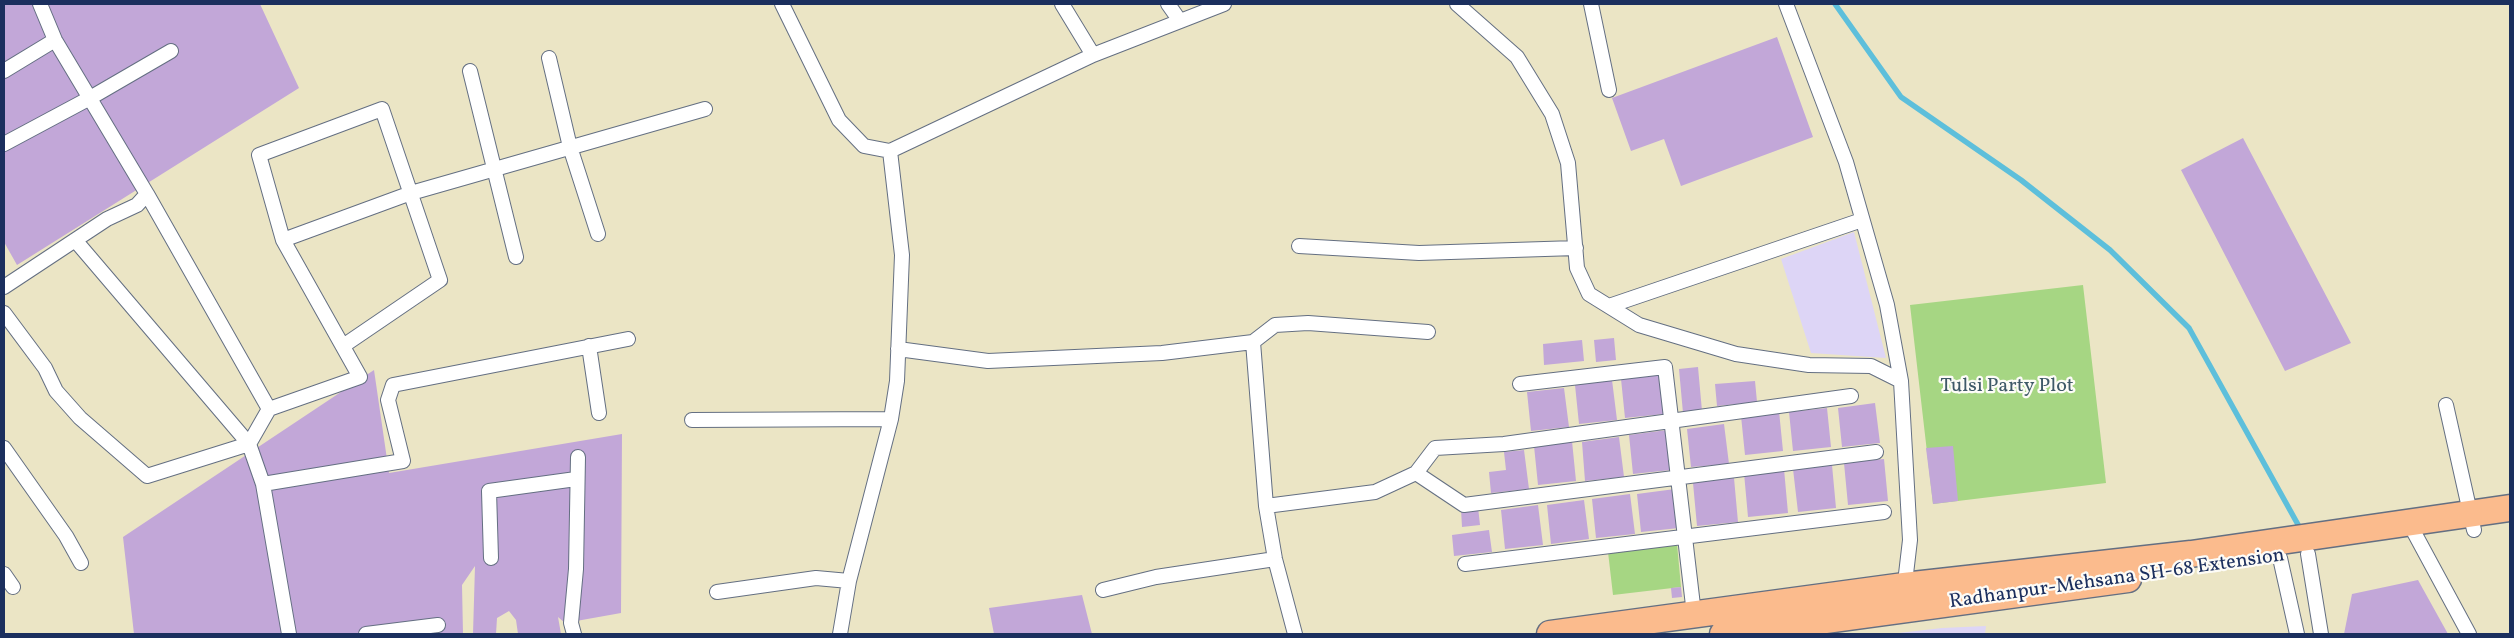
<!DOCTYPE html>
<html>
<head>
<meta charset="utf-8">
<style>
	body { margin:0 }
	#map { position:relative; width:2514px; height:638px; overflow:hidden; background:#ebe5c5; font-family:Vollkorn,serif }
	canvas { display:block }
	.frame { position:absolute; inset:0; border:5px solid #1b2f5e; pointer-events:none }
</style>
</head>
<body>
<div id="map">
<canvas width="2514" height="638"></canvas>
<div class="frame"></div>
</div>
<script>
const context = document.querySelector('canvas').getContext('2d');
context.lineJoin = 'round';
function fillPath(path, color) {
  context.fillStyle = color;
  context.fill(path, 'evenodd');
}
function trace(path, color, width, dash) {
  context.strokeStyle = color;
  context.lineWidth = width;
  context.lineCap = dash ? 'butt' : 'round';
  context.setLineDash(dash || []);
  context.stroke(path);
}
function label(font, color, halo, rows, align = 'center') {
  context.font = font + ' Vollkorn,serif';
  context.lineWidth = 4.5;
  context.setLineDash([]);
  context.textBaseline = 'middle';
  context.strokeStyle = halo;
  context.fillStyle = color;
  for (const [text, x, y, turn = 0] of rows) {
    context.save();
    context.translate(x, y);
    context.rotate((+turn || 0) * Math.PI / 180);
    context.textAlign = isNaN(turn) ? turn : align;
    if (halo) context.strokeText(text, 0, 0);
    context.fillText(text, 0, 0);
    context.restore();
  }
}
const built = new Path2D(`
	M 1854,232 L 1886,358 L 1811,353 L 1781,259 Z
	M 1986,626 L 1985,634 L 1890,634 L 1942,628 Z`);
const green = new Path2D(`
	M 2083,285 L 2106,483 L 1933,504 L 1910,305 Z
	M 1677,544 L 1681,587 L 1613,595 L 1608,552 Z`);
const stream = new Path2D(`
	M 1835,4 L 1901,97 L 2021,180 L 2110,250 L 2189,328 L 2301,530`);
const building = new Path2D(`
	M 4,4 L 260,4 L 299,88 L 17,265 L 4,242 Z
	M 1777,37 L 1813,137 L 1681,186 L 1664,139 L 1631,151 L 1612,98 Z
	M 2243,138 L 2351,343 L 2285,371 L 2181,170 Z
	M 1614,338 L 1616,360 L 1596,362 L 1594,340 Z
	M 1582,340 L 1584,361 L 1544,365 L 1543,344 Z
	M 1698,367 L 1702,411 L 1683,413 L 1679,369 Z
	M 374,370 L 389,473 L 622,434 L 621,613 L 565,623 L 558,617 L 561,634 L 518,634 L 516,620 L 509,611 L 497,618 L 496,634 L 473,634 L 475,566 L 462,585 L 463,634 L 134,634 L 123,537 Z
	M 1659,374 L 1664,414 L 1625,418 L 1621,379 Z
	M 1612,380 L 1617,420 L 1579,424 L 1575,385 Z
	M 1755,381 L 1757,402 L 1717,406 L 1715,384 Z
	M 1564,388 L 1569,427 L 1531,431 L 1527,392 Z
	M 1875,403 L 1880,443 L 1842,447 L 1838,408 Z
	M 1827,408 L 1831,447 L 1793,451 L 1789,412 Z
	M 1779,411 L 1783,451 L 1745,455 L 1741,416 Z
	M 1724,424 L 1729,464 L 1691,467 L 1687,429 Z
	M 1667,430 L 1671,470 L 1633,474 L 1629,435 Z
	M 1619,437 L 1624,477 L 1585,481 L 1582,442 Z
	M 1572,441 L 1576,481 L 1538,485 L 1534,446 Z
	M 1953,446 L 1958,501 L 1933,504 L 1926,448 Z
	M 1524,450 L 1529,489 L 1491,493 L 1489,472 L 1506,470 L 1504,452 Z
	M 1884,459 L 1888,501 L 1848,505 L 1844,463 Z
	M 1832,465 L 1836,508 L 1798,512 L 1793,469 Z
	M 1784,469 L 1788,513 L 1748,517 L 1744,473 Z
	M 1734,478 L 1738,522 L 1697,526 L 1693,483 Z
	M 1675,489 L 1679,528 L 1641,532 L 1637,494 Z
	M 1630,494 L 1635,534 L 1596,538 L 1592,499 Z
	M 1584,500 L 1589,539 L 1551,544 L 1547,505 Z
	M 1538,505 L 1543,545 L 1505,549 L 1501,510 Z
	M 1478,507 L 1480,525 L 1462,527 L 1461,509 Z
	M 1489,530 L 1492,552 L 1454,556 L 1452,535 Z
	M 2418,580 L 2448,634 L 2344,634 L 2352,594 Z
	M 1681,587 L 1682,597 L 1672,598 L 1671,588 Z
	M 1082,595 L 1092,634 L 994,634 L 989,608 Z`);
const street = new Path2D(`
	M 782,4 L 839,120 L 864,146 L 890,151 L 902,255 L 897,381 L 891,419 L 849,581 L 840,634
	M 1062,4 L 1093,55
	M 1168,4 L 1180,21
	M 1457,4 L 1517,57 L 1552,114 L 1568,163 L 1577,268 L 1589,294 L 1639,325 L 1736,354 L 1809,365 L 1871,366 L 1901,381
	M 1591,4 L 1609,90
	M 1786,4 L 1846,162 L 1887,305 L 1901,381 L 1910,540 L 1904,591
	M 549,58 L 570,147 L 598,234
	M 4,71 L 55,40
	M 470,71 L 516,257
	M 4,144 L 90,98 L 171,51
	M 890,151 L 1093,55 L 1224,4
	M 75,240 L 249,444 L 269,409 L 147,194
	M 283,240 L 411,193 L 705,109
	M 1299,246 L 1419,253 L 1576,248
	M 4,287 L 107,219 L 137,205 L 147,194 L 55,40 L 40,4
	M 1609,306 L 1862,220
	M 4,313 L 45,368 L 56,391 L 80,418 L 147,476 L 249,444 L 263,484 L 289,634
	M 1253,342 L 1266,506 L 1275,559 L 1295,634
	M 589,346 L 599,413
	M 898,349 L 988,361 L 1162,353 L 1253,342 L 1275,325 L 1308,323 L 1428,332
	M 1520,384 L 1665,367 L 1694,614
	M 2446,405 L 2474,530
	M 269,409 L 360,377 L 283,240 L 259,155 L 382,109 L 440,280 L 343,346
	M 692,420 L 891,419
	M 4,448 L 66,536 L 81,563
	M 1416,473 L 1464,505 L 1876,452
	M 263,484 L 403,461 L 388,400 L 393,385 L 628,339
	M 1266,506 L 1375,492 L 1416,473 L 1435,448 L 1504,444 L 1851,396
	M 2409,523 L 2469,634
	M 2308,554 L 2321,634
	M 491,558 L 489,491 L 576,479
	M 2280,558 L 2297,634
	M 1465,564 L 1884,512
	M 4,574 L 13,587
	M 1103,590 L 1156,577 L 1275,559
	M 717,592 L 816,578 L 849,581
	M 366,634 L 438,625
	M 574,634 L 571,623 L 576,569 L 578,457`);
const highway = new Path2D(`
	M 1550,634 L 1904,586 L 2191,554 L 2510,508
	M 1723,634 L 2128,579`);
const parkNames = [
	["Tulsi Party Plot",2007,387]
];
const streetNames = [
	["Radhanpur-Mehsana SH-68 Extension",2117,580,-8]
];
fillPath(built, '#ddd5f6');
fillPath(green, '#a6d683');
trace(stream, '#5dbfdb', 5.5);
fillPath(building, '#c2a7d8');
trace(street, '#646f82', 16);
trace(highway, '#646f82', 29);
trace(street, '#fff', 14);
trace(highway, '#fbbb8d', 26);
label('20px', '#3e5967', '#fdfcf7', parkNames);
label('20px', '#1b2f5e', '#fdfcf7', streetNames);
</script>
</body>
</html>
